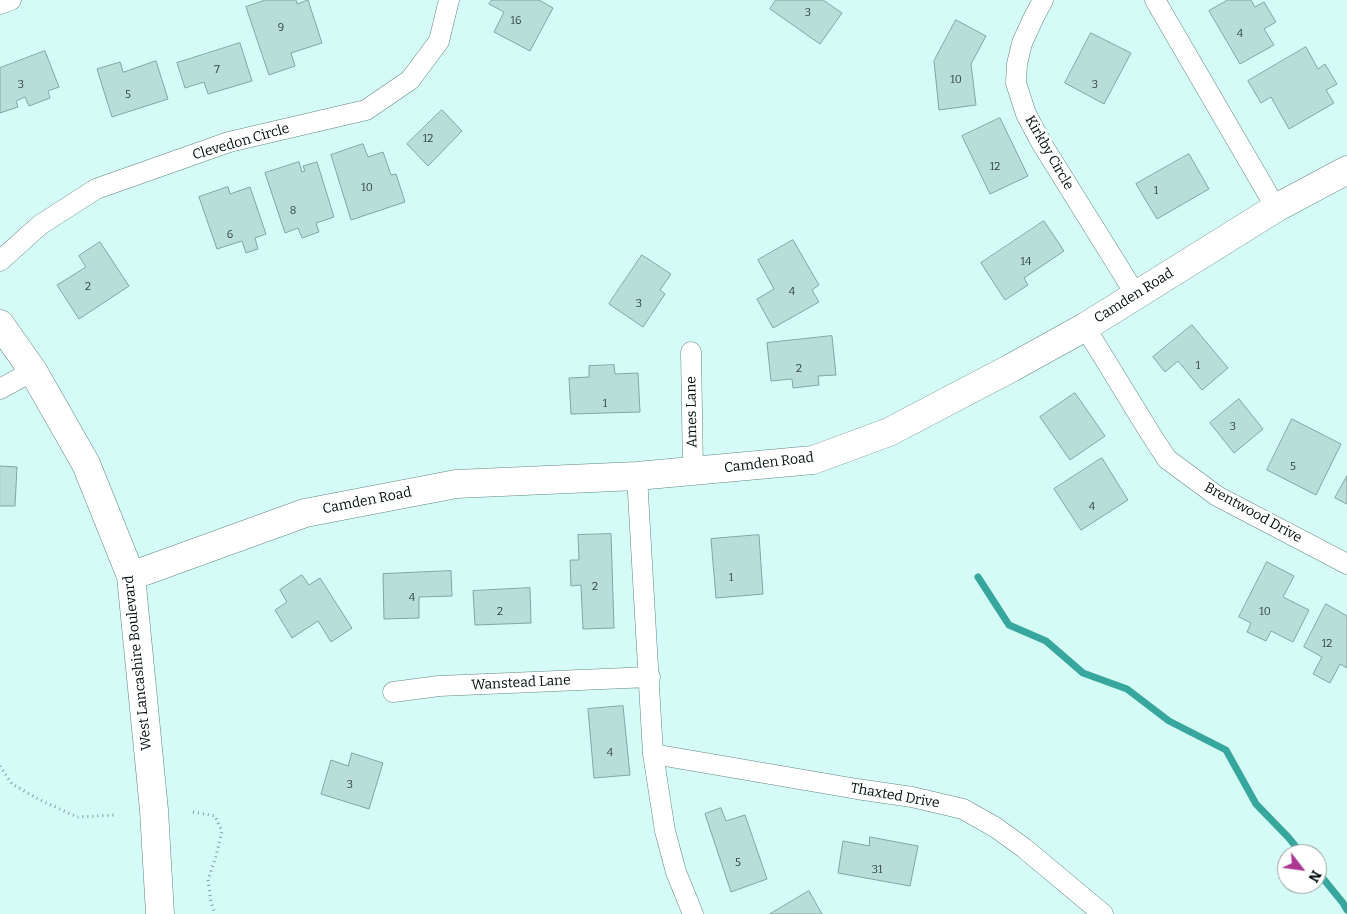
<!DOCTYPE html>
<html>
<head>
<meta charset="utf-8">
<style>
	body { margin:0 }
	#map { position:relative; width:1347px; height:914px; overflow:hidden; background:#d5fbf6; font-family:Bitter,serif }
	canvas { display:block }
	.north { position:absolute; left:1277px; top:844px; width:50px; height:50px; box-sizing:border-box; background:#fff; border:1px solid #9a9f9f; border-radius:50%; rotate:120deg; font-size:14px; font-weight:700; line-height:20px; text-align:center; color:#030f0e }
	.north::after { content:''; display:block; margin:auto; width:18px; height:22px; background:#ab3994; clip-path:polygon(50% 0,100% 100%,50% 72%,0 100%) }
</style>
</head>
<body>
<div id="map">
<canvas width="1347" height="914"></canvas>
<div class="north">N</div>
</div>
<script>
const context = document.querySelector('canvas').getContext('2d');
context.lineJoin = 'round';
function trace(path, color, width, dash) {
  context.strokeStyle = color;
  context.lineWidth = width;
  context.lineCap = dash ? 'butt' : 'round';
  context.setLineDash(dash || []);
  context.stroke(path);
}
function fillPath(path, color) {
  context.fillStyle = color;
  context.fill(path, 'evenodd');
}
function label(font, color, halo, rows, align = 'center') {
  context.font = font + ' Bitter,serif';
  context.lineWidth = 5;
  context.setLineDash([]);
  context.textBaseline = 'middle';
  context.strokeStyle = halo;
  context.fillStyle = color;
  for (const [text, x, y, turn = 0] of rows) {
    context.save();
    context.translate(x, y);
    context.rotate((+turn || 0) * Math.PI / 180);
    context.textAlign = isNaN(turn) ? turn : align;
    if (halo) context.strokeText(text, 0, 0);
    context.fillText(text, 0, 0);
    context.restore();
  }
}
const stream = new Path2D(`
	M 978,577 L 1009,625 L 1046,641 L 1083,673 L 1127,689 L 1169,721 L 1226,750 L 1256,804 L 1288,837 L 1302,854
	M 1317,871 L 1343,903 L 1347,910`);
const building = new Path2D(`
	M 266,0 L 296,0 L 297,4 L 308,0 L 322,43 L 291,53 L 295,66 L 269,75 L 246,7 Z
	M 492,0 L 539,0 L 553,8 L 530,51 L 494,32 L 504,12 L 489,4 Z
	M 776,0 L 823,0 L 842,13 L 820,44 L 770,9 Z
	M 1228,0 L 1251,0 L 1255,7 L 1264,2 L 1276,22 L 1264,29 L 1274,45 L 1240,64 L 1209,11 Z
	M 956,20 L 986,36 L 971,64 L 976,105 L 939,110 L 934,61 Z
	M 1091,33 L 1131,53 L 1104,104 L 1065,83 Z
	M 240,43 L 252,81 L 208,94 L 204,82 L 185,88 L 177,63 Z
	M 1306,47 L 1318,69 L 1325,64 L 1337,84 L 1326,90 L 1334,103 L 1289,129 L 1271,97 L 1261,103 L 1248,81 Z
	M 45,51 L 59,87 L 48,91 L 50,98 L 29,106 L 25,97 L 16,101 L 18,107 L 0,113 L 0,68 Z
	M 156,61 L 168,99 L 112,117 L 97,69 L 120,62 L 123,72 Z
	M 442,110 L 462,131 L 428,166 L 407,144 Z
	M 1000,118 L 1028,176 L 990,194 L 962,136 Z
	M 363,144 L 368,157 L 383,152 L 391,175 L 396,174 L 405,202 L 351,220 L 331,155 Z
	M 1189,154 L 1209,189 L 1157,219 L 1136,184 Z
	M 299,162 L 302,172 L 305,171 L 303,166 L 317,162 L 334,217 L 316,223 L 319,232 L 302,238 L 298,228 L 285,233 L 265,173 Z
	M 228,187 L 230,194 L 250,187 L 266,234 L 255,238 L 258,249 L 246,253 L 242,241 L 217,249 L 199,197 Z
	M 1044,221 L 1064,251 L 1024,278 L 1028,285 L 1005,300 L 981,263 Z
	M 793,240 L 819,285 L 812,290 L 819,302 L 773,328 L 757,299 L 774,289 L 758,260 Z
	M 100,242 L 129,286 L 79,319 L 57,285 L 86,267 L 79,256 Z
	M 642,255 L 671,274 L 660,290 L 665,294 L 643,327 L 609,304 Z
	M 1192,325 L 1228,368 L 1202,390 L 1178,361 L 1165,372 L 1153,357 Z
	M 832,336 L 836,375 L 818,376 L 819,385 L 793,388 L 792,379 L 771,381 L 767,343 Z
	M 614,365 L 615,374 L 638,373 L 640,412 L 571,414 L 569,378 L 589,377 L 589,366 Z
	M 1075,393 L 1105,436 L 1070,460 L 1040,417 Z
	M 1239,399 L 1263,429 L 1234,453 L 1210,423 Z
	M 1292,419 L 1341,444 L 1316,495 L 1267,470 Z
	M 1102,458 L 1128,500 L 1081,530 L 1054,489 Z
	M 0,466 L 17,467 L 15,506 L 0,506 Z
	M 1347,476 L 1347,504 L 1335,498 Z
	M 611,534 L 614,628 L 583,629 L 581,585 L 571,586 L 570,560 L 579,560 L 578,535 Z
	M 759,535 L 763,594 L 716,598 L 711,539 Z
	M 1267,562 L 1294,576 L 1283,597 L 1309,610 L 1293,642 L 1271,631 L 1266,641 L 1247,632 L 1251,623 L 1239,617 Z
	M 451,571 L 452,596 L 419,597 L 419,618 L 384,619 L 383,574 Z
	M 302,575 L 309,585 L 320,578 L 352,628 L 331,642 L 318,621 L 292,638 L 275,610 L 287,602 L 280,590 Z
	M 530,588 L 531,623 L 475,625 L 473,591 Z
	M 1326,604 L 1347,616 L 1347,668 L 1340,664 L 1330,683 L 1313,674 L 1322,657 L 1304,647 Z
	M 623,706 L 630,775 L 594,778 L 588,709 Z
	M 352,753 L 383,763 L 369,809 L 321,794 L 331,760 L 348,766 Z
	M 721,808 L 726,821 L 745,815 L 767,879 L 731,892 L 705,814 Z
	M 870,837 L 918,846 L 910,886 L 838,873 L 843,841 L 869,846 Z
	M 809,891 L 822,914 L 770,914 Z`);
const path = new Path2D(`
	M 0,766 L 12,784 L 40,800 L 77,817 L 115,815
	M 193,812 L 215,816 L 222,831 L 216,856 L 208,880 L 211,902 L 215,914`);
const street = new Path2D(`
	M 1043,0 L 1034,17 L 1022,43 L 1017,64 L 1016,83 L 1026,114 L 1042,144 L 1136,295
	M 1155,0 L 1276,208
	M 0,4 L 11,0
	M 0,261 L 40,225 L 96,189 L 229,142 L 366,110 L 410,80 L 439,41 L 449,0
	M 1085,327 L 1150,433 L 1167,459 L 1217,496 L 1347,564
	M 691,352 L 693,471
	M 0,389 L 33,371
	M 637,476 L 653,754 L 665,831 L 676,872 L 693,914
	M 393,692 L 439,686 L 650,677
	M 653,754 L 857,789 L 912,797 L 963,809 L 995,827 L 1024,848 L 1103,914`);
const secondary = new Path2D(`
	M 0,324 L 33,371 L 86,464 L 131,576 L 154,810 L 160,914
	M 131,576 L 305,513 L 456,484 L 637,476 L 813,460 L 889,432 L 1011,368 L 1085,327 L 1276,208 L 1347,170`);
const numberNames = [
	["3",808,13],
	["16",516,21],
	["9",281,28],
	["4",1240,34],
	["7",217,70],
	["10",956,80],
	["3",21,85],
	["3",1095,85],
	["5",128,95],
	["12",428,139],
	["12",995,167],
	["10",367,188],
	["1",1156,191],
	["8",293,211],
	["6",230,235],
	["14",1026,262],
	["2",88,287],
	["4",792,292],
	["3",639,304],
	["1",1198,366],
	["2",799,369],
	["1",605,404],
	["3",1233,427],
	["5",1293,467],
	["4",1092,507],
	["1",731,578],
	["2",595,587],
	["4",412,598],
	["2",500,612],
	["10",1265,612],
	["12",1327,644],
	["4",610,753],
	["3",350,785],
	["5",738,863],
	["31",877,870]
];
const streetNames = [
	["Clevedon Circle",241,142,-16],
	["Kirkby Circle",1049,153,60],
	["Camden Road",1134,296,-32],
	["Ames Lane",692,412,-91],
	["Camden Road",769,463,-7],
	["Camden Road",367,501,-11],
	["Brentwood Drive",1253,513,29],
	["West Lancashire Boulevard",138,663,-96],
	["Wanstead Lane",521,683,-3],
	["Thaxted Drive",895,796,10]
];
trace(stream, '#37a79d', 7);
fillPath(building, '#b8ded9');
trace(building, '#82a6a1', 1);
trace(street, '#638682', 21);
trace(secondary, '#638682', 29);
trace(path, '#819c99', 3, [1, 4]);
trace(street, '#fff', 20);
trace(secondary, '#fff', 28);
label('11px', '#304341', null, numberNames);
label('14px', '#030f0e', '#fff', streetNames);
</script>
</body>
</html>
